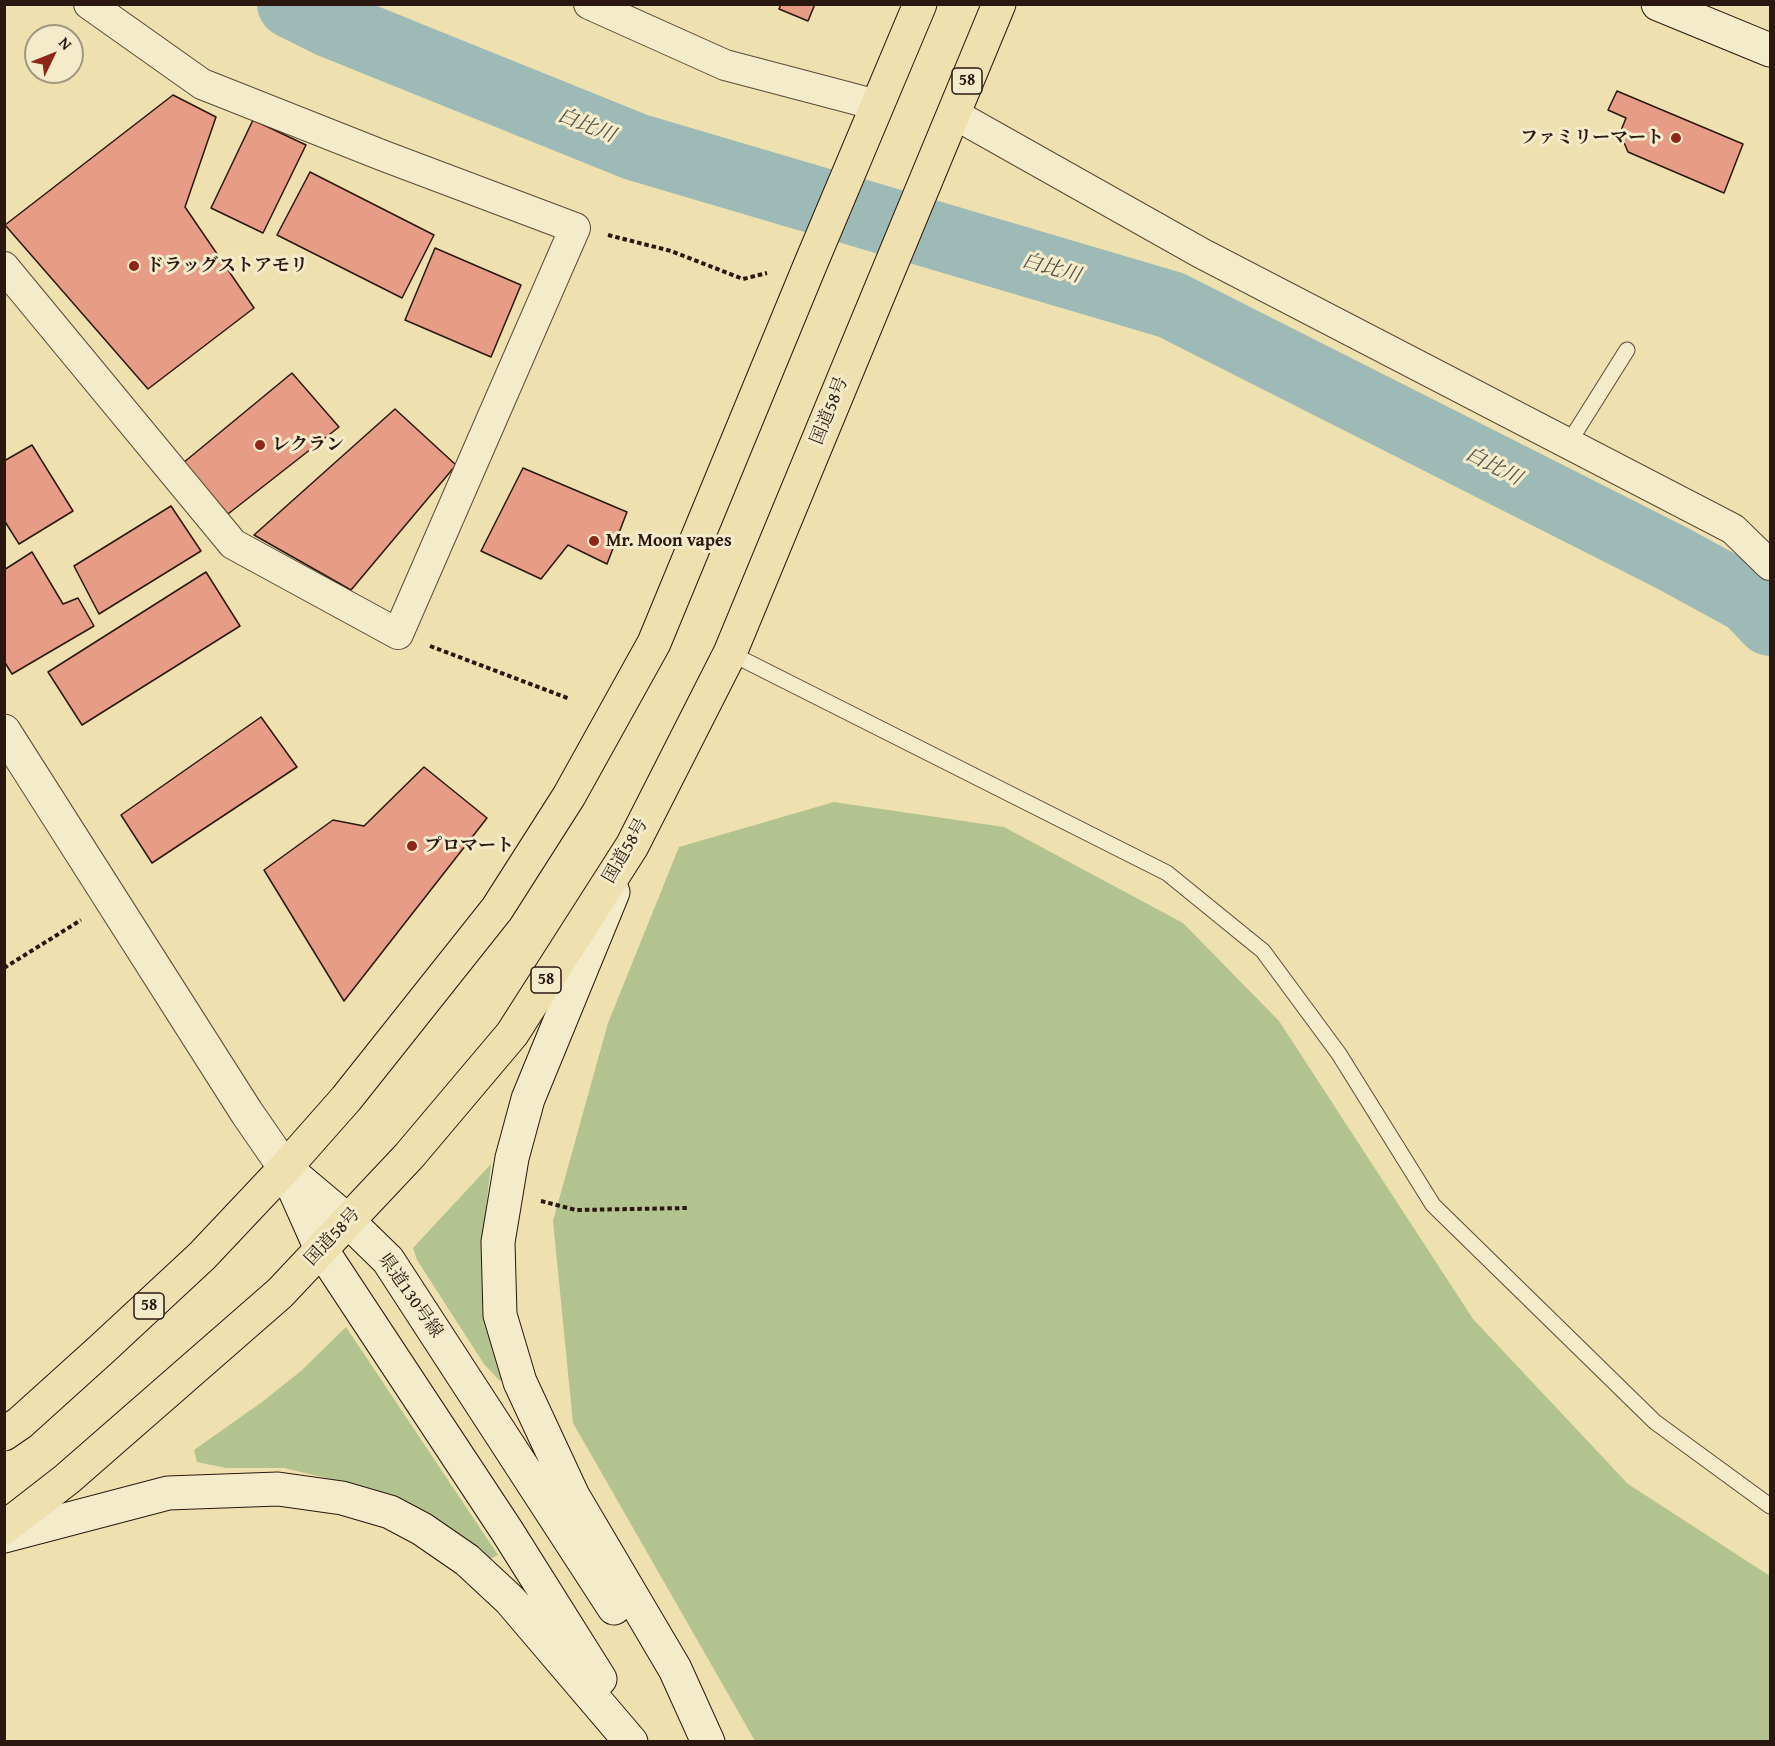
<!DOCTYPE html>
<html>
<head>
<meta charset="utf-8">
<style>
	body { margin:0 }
	#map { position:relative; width:1775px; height:1746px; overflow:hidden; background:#eee0af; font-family:"Gentium Book Plus",serif }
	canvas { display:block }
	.frame { position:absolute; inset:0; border:6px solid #2a1710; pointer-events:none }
	.north { position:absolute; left:24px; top:24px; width:60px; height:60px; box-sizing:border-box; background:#f4ebcb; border:2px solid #a39680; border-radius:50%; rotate:47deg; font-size:16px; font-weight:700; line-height:24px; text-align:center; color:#2a1710 }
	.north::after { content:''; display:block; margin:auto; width:21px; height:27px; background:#8f2418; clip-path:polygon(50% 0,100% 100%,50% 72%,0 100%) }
</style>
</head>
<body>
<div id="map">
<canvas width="1775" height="1746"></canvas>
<div class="frame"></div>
<div class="north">N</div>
</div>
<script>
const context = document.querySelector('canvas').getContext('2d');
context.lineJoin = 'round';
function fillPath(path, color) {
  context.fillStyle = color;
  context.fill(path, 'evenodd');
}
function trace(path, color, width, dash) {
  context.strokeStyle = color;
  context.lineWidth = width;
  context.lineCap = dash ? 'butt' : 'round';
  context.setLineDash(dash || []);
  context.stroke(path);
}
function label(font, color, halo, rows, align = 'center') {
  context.font = font + ' "Gentium Book Plus","Noto Serif JP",serif';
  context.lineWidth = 6;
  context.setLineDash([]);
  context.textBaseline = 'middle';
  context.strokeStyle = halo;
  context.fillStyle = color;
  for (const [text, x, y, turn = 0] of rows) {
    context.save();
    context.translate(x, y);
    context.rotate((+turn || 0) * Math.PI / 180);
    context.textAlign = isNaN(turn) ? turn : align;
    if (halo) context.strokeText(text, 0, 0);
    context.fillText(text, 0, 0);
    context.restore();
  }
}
const green = new Path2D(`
	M 834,802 L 1004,827 L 1183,923 L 1279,1021 L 1473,1319 L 1628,1484 L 1770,1576 L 1770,1741 L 755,1741 L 573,1423 L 553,1221 L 608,1023 L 679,847 Z
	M 491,1164 L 483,1235 L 507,1376 L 500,1381 L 484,1364 L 417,1260 L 413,1248 Z
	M 346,1327 L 498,1555 L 490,1559 L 476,1546 L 399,1499 L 364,1487 L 284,1468 L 226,1468 L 197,1462 L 194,1450 L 262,1402 L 301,1371 Z`);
const river = new Path2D(`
	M 291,4 L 331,24 L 636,147 L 1171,305 L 1672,558 L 1749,600 L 1770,622`);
const building = new Path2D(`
	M 781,4 L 815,4 L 808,21 L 779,9 Z
	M 1617,91 L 1743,144 L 1724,193 L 1628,152 L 1620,133 L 1626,118 L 1608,110 Z
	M 173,95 L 216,117 L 185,207 L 254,308 L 148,389 L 5,225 Z
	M 253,120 L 306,145 L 263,233 L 211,208 Z
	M 310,172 L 434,235 L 402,298 L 277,235 Z
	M 435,248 L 521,285 L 491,357 L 405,320 Z
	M 292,373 L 339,427 L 228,514 L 183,463 Z
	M 395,409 L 456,465 L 351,590 L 254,535 Z
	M 32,445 L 73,511 L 19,544 L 4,520 L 4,461 Z
	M 523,468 L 627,512 L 607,564 L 568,545 L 541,579 L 481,551 Z
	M 171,506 L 201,551 L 99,614 L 74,566 Z
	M 32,552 L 63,604 L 78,598 L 94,626 L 12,674 L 4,661 L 4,570 Z
	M 206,572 L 240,626 L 82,725 L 48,672 Z
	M 261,717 L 297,767 L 152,863 L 121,815 Z
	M 424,767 L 487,818 L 344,1001 L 264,870 L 333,820 L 364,826 Z`);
const path = new Path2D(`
	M 608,235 L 671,251 L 743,279 L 767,273
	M 430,646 L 570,699
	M 4,968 L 81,920
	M 541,1201 L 576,1210 L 688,1208`);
const service = new Path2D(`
	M 1568,444 L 1627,350
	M 730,653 L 1167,873 L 1263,951 L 1339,1054 L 1433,1205 L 1655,1422 L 1770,1506`);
const minor = new Path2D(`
	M 589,4 L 725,65 L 877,105
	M 954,114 L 1201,253 L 1733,529 L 1770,565
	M 4,267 L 233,544 L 398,634 L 575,228 L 384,156 L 202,84 L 89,4`);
const tertiary = new Path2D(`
	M 4,731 L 247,1113 L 285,1168`);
const secondary = new Path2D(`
	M 1658,4 L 1770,50
	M 613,892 L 528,1099 L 512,1158 L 498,1242 L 500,1315 L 520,1382 L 573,1496 L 675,1669 L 708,1742
	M 285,1168 L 348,1221 L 388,1260 L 614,1608
	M 288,1175 L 321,1249 L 507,1531 L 600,1679
	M 4,1536 L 168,1493 L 278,1489 L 342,1498 L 390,1512 L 422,1529 L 467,1560 L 510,1600 L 631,1742`);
const trunk = new Path2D(`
	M 4,1434 L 20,1423 L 102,1349 L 202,1256 L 285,1168 L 346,1099 L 497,909 L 569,796 L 654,643 L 811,263 L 920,4
	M 4,1528 L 67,1479 L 280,1293 L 409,1156 L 512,1034 L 632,846 L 730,653 L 999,4`);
const markers = [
	[1676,138,6,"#8f2418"],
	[134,266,6,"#8f2418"],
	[260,445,6,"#8f2418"],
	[594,541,6,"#8f2418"],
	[412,846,6,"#8f2418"]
];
const shields = [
	[967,81,30],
	[546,980,30],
	[149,1306,30]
];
const shieldNames = [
	["58",967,81],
	["58",546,980],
	["58",149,1306]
];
const poiNames = [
	["ファミリーマート",1664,138,"right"],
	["ドラッグストアモリ",146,266],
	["レクラン",272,445],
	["Mr. Moon vapes",606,541],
	["プロマート",424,846]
];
const streetNames = [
	["国道58号",830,411,-68],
	["国道58号",626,851,-60],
	["国道58号",333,1237,-47],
	["県道130号線",410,1296,55]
];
const waterNames = [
	["白比川",586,126,22],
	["白比川",1051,269,16],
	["白比川",1493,467,27]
];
fillPath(green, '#b3c390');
trace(river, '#9ebab6', 68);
fillPath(building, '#e69c85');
trace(building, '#2a1710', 1.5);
trace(service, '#5b4938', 17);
trace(minor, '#5b4938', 32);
trace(tertiary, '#5b4938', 35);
trace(secondary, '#2a1710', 35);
trace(trunk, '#2a1710', 35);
trace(path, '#2a1710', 4, [4.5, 3]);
trace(service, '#f4ebcb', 15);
trace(minor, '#f4ebcb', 30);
trace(tertiary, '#f4ebcb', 33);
trace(secondary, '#f4ebcb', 33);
trace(trunk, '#eee0af', 33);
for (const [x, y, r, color] of markers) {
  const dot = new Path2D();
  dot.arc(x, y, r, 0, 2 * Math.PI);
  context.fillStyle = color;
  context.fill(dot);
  trace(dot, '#f4ebcb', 2);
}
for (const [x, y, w] of shields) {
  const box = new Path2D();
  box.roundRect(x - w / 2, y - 13, w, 26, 4.5);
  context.fillStyle = '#f4ebcb';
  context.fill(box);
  trace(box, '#2a1710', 1.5);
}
label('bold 16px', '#2a1710', null, shieldNames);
label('bold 18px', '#2a1710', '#f4ebcb', poiNames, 'left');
label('18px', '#2a1710', '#f4ebcb', streetNames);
label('italic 20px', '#53504a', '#f4ebcb', waterNames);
</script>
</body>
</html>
